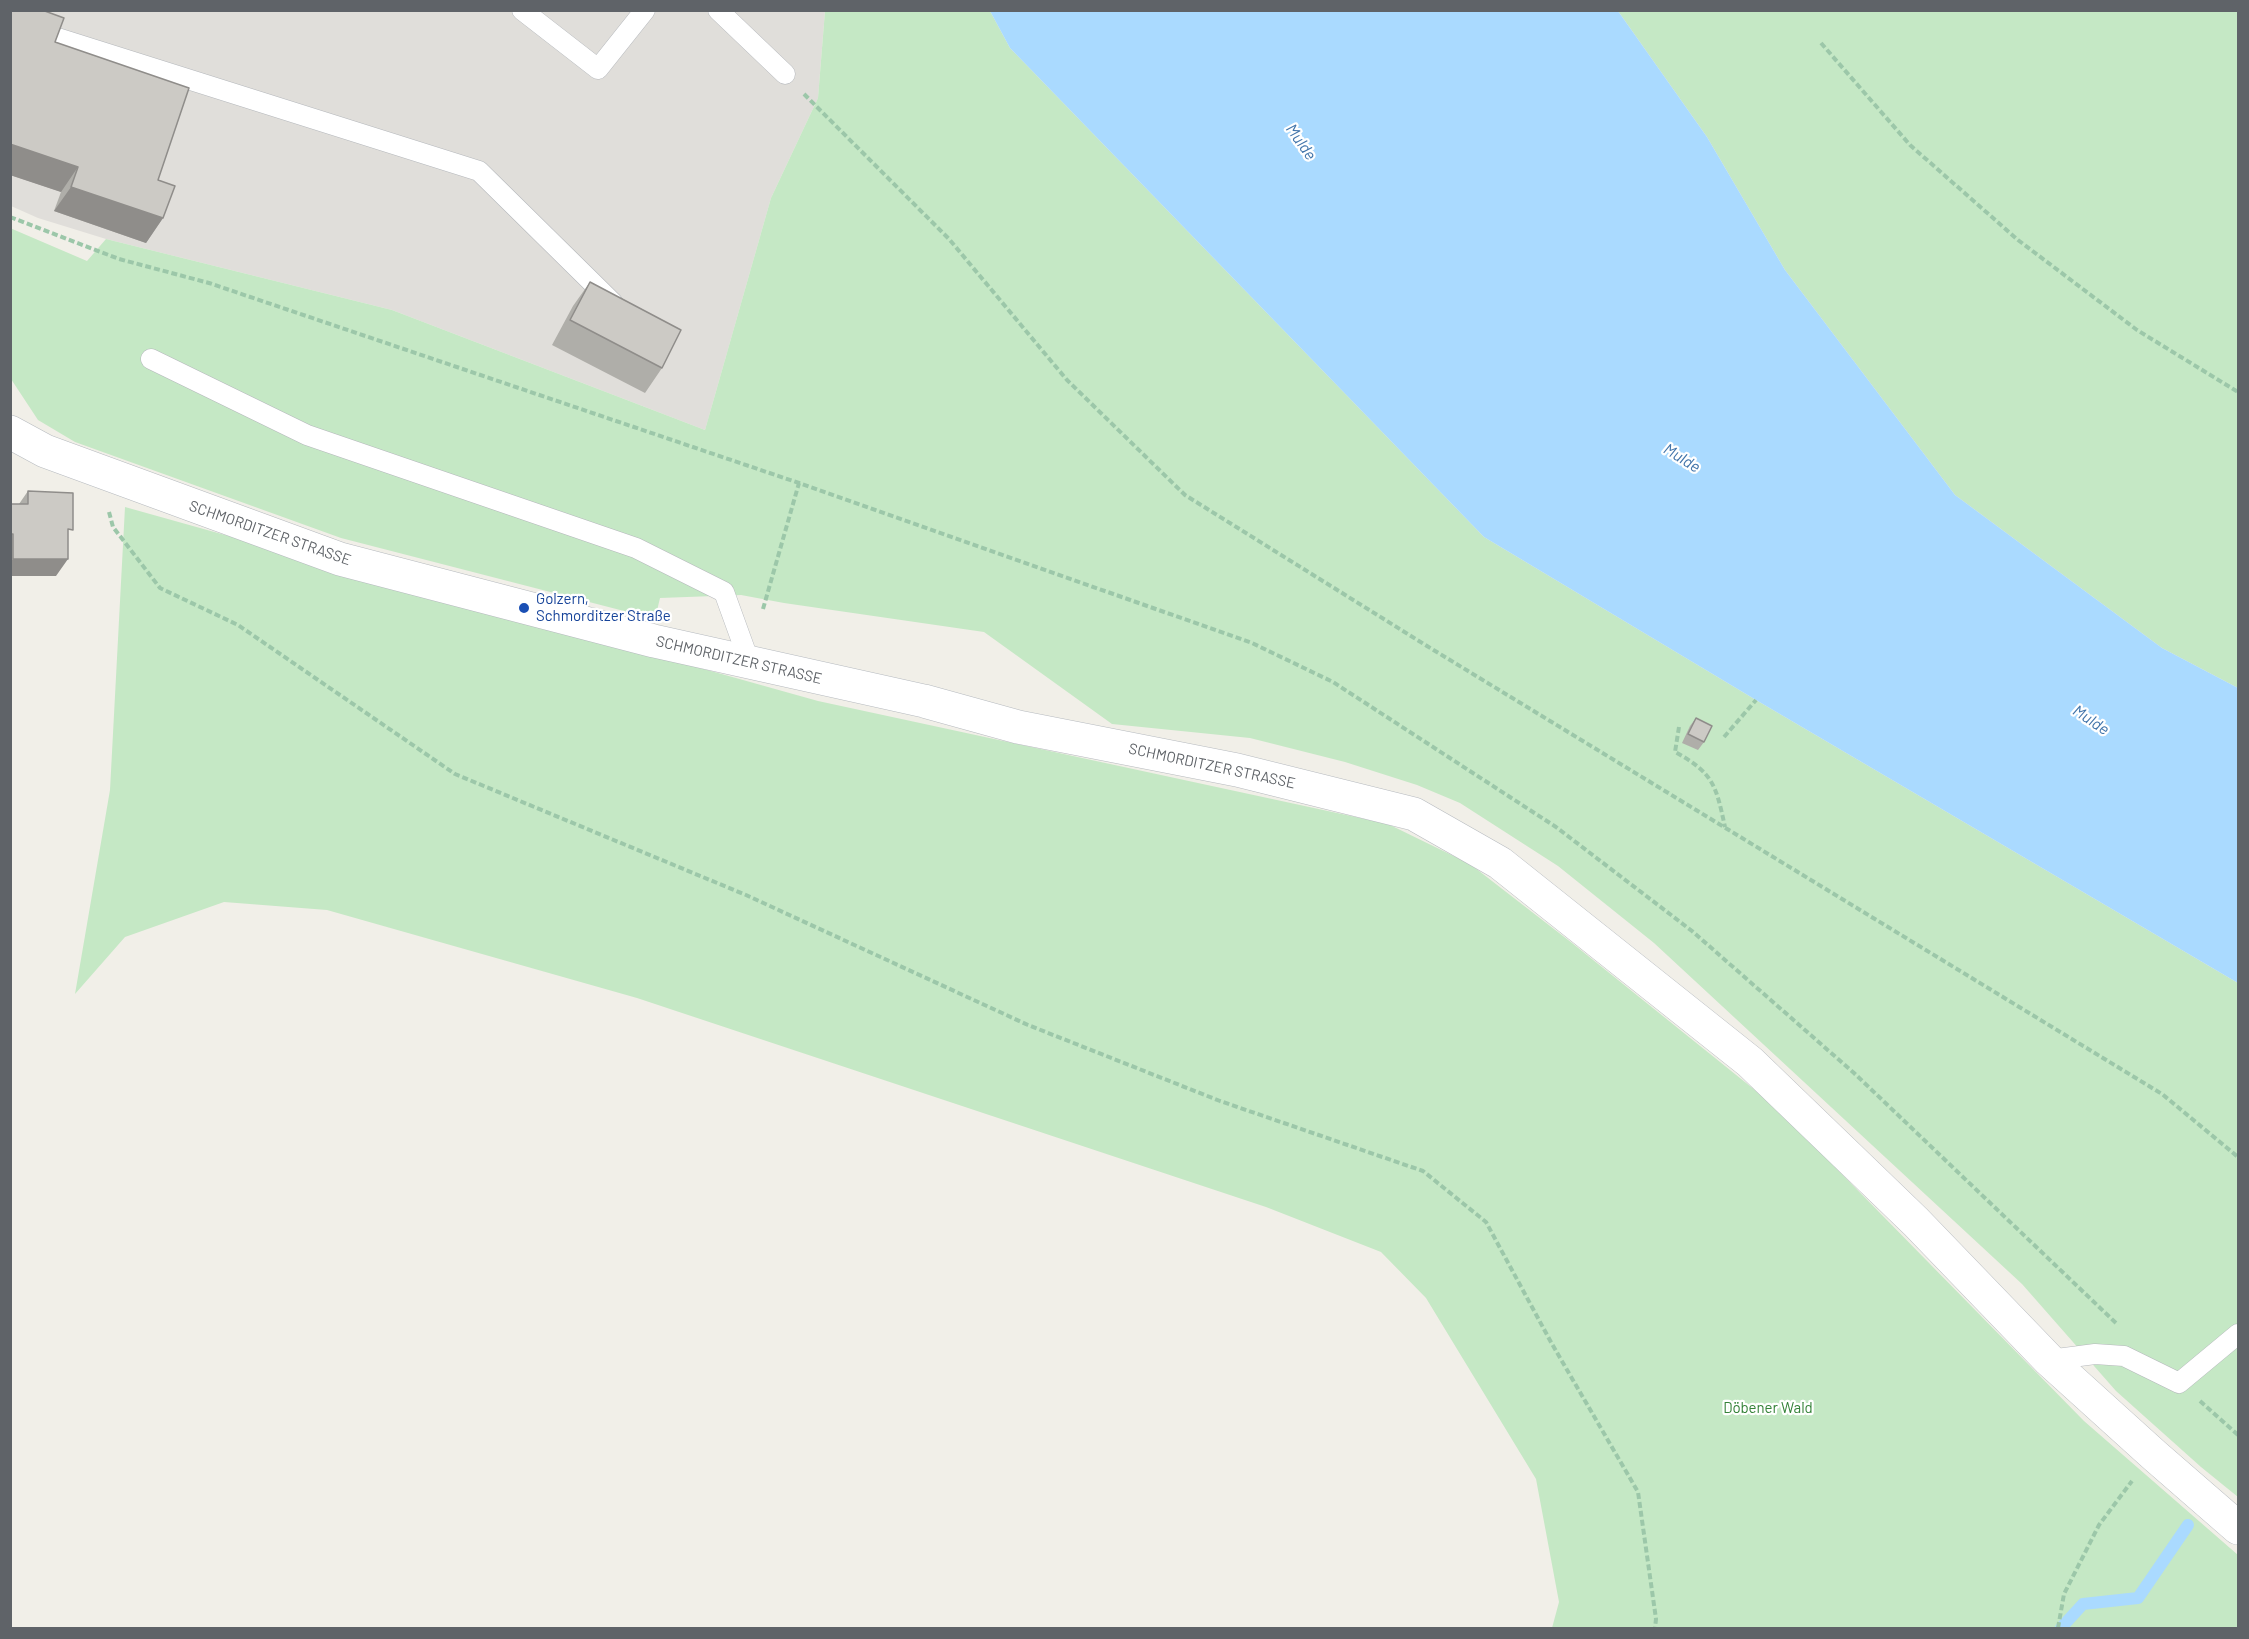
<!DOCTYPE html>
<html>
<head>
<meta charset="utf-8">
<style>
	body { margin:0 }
	#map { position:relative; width:2249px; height:1639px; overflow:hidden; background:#f1efe8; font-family:Barlow,sans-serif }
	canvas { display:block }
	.frame { position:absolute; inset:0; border:12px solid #5f6368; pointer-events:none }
</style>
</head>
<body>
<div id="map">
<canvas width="2249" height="1639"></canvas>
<div class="frame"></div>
</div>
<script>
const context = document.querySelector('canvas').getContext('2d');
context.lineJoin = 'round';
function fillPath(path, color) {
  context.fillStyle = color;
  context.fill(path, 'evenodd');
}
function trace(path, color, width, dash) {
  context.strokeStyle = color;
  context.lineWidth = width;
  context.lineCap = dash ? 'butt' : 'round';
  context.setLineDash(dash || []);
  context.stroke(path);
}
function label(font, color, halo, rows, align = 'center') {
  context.font = font + ' Barlow,sans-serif';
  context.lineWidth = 4.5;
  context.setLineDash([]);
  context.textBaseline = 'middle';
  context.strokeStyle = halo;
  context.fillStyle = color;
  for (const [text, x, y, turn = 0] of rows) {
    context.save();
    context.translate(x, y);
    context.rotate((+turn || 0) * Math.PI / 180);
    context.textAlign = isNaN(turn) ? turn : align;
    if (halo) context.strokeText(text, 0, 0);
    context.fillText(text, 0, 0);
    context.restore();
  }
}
const industrial = new Path2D(`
	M 11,11 L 825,11 L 818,98 L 771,198 L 705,430 L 392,310 L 106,239 L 38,218 L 11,206 Z`);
const green = new Path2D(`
	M 825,11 L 990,11 L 1010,48 L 1484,537 L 1756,700 L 2238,983 L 2238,1497 L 2201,1467 L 2116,1391 L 2022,1284 L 1654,943 L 1558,866 L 1460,803 L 1417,785 L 1345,762 L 1250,738 L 1112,724 L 984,632 L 784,603 L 741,595 L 660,598 L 655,619 L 341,538 L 75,442 L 38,420 L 11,379 L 10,228 L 87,261 L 106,239 L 392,310 L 705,430 L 771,198 L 818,98 Z
	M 1618,11 L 2238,11 L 2238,688 L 2162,648 L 1955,495 L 1785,270 L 1707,137 Z
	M 125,507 L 818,701 L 1388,824 L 1470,864 L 1572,943 L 1776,1107 L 2084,1421 L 2238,1555 L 2238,1628 L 1552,1628 L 1559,1602 L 1536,1479 L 1426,1298 L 1381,1252 L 1266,1207 L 637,998 L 327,910 L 224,902 L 125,937 L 75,994 L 110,790 Z`);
const water = new Path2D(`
	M 990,11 L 1618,11 L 1707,137 L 1785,270 L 1955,495 L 2162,648 L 2238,688 L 2238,983 L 1756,700 L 1484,537 L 1010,48 Z`);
const stream = new Path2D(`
	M 2061,1628 L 2083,1604 L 2138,1598 L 2188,1525`);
const path = new Path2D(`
	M 1821,43 L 1910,145 L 2018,240 L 2137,330 L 2238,392
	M 804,94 L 949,239 L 1067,380 L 1185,495 L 1427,646 L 2162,1094 L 2238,1157
	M 10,217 L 119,259 L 209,283 L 799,483 L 1252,643 L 1333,682 L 1556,827 L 1692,931 L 1854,1073 L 2118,1325
	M 109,512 L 113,527 L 160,588 L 238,625 L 455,774 L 746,895 L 1028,1025 L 1220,1101 L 1423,1171 L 1486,1222 L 1552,1344 L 1638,1492 L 1656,1619 L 1655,1628
	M 763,609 L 799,483
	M 1679,727 L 1675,752 C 1714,773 1716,786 1725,827
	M 1724,737 L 1756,700
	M 2200,1401 L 2238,1435
	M 2058,1628 L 2064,1594 L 2099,1525 L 2132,1481`);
const service = new Path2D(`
	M 522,10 L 598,69 L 645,10
	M 718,10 L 785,74
	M 10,23 L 479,171 L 613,303
	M 151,359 L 307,435 L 636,548 L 724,592 L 749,661
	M 2049,1360 L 2095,1354 L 2124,1356 L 2179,1383 L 2238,1334`);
const secondary = new Path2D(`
	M 10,432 L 45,451 L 340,559 L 654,641 L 924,701 L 1018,727 L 1237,770 L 1414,814 L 1500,863 L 1750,1062 L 1916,1222 L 2049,1360 L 2154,1455 L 2238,1528`);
const wall = new Path2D(`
	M 10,10 L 55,42 L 158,180 L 163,218 L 146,243 L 54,211 L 61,192 L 10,175 Z
	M 590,282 L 662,368 L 645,393 L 552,345 L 573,306 Z
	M 28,491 L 56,576 L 10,576 L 10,504 L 19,504 Z
	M 1696,718 L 1704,742 L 1698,750 L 1682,743 L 1690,726 Z`);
const shadedWall = new Path2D(`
	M 10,144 L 78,167 L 61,192 L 10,175 Z
	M 71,187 L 163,218 L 146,243 L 54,211 Z
	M 13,559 L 68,559 L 56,576 L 10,576 L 10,562 Z`);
const building = new Path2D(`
	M 10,10 L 42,10 L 64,18 L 55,42 L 189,88 L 158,180 L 175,186 L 163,218 L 71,187 L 78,167 L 10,144 Z
	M 590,282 L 681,330 L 662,368 L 570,320 Z
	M 28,491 L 73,493 L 73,530 L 68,529 L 68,559 L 13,559 L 13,534 L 10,534 L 10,504 L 28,504 Z
	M 1696,718 L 1712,726 L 1704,742 L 1688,734 Z`);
const markers = [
	[524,608,6,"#1a4fb4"]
];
const streetNames = [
	["SCHMORDITZER STRASSE",270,533,19],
	["SCHMORDITZER STRASSE",739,660,13],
	["SCHMORDITZER STRASSE",1212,766,12]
];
const transitNames = [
	["Golzern,",536,599],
	["Schmorditzer Straße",536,616]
];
const parkNames = [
	["Döbener Wald",1768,1408]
];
const waterNames = [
	["Mulde",1301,142,55],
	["Mulde",1682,458,32],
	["Mulde",2091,720,34]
];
fillPath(industrial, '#e0deda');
fillPath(green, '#c5e8c5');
fillPath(water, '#aadaff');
trace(stream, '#aadaff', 12);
trace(service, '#b5b8bc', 21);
trace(secondary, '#b6babf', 34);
trace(path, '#9cc7a9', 4, [6, 3]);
trace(service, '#fff', 20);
trace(secondary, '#fff', 33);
fillPath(wall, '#afaea9');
fillPath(shadedWall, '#8f8d8a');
fillPath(building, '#cccac5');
trace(building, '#8f8d8a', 1.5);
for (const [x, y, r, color] of markers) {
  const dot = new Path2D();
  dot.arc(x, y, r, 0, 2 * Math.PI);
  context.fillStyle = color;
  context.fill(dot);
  trace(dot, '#fff', 2);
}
label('15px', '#5f6368', '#fff', streetNames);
label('15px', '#164399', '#fff', transitNames, 'left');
label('15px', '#348238', '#fff', parkNames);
label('italic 16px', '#4174aa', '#fff', waterNames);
</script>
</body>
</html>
